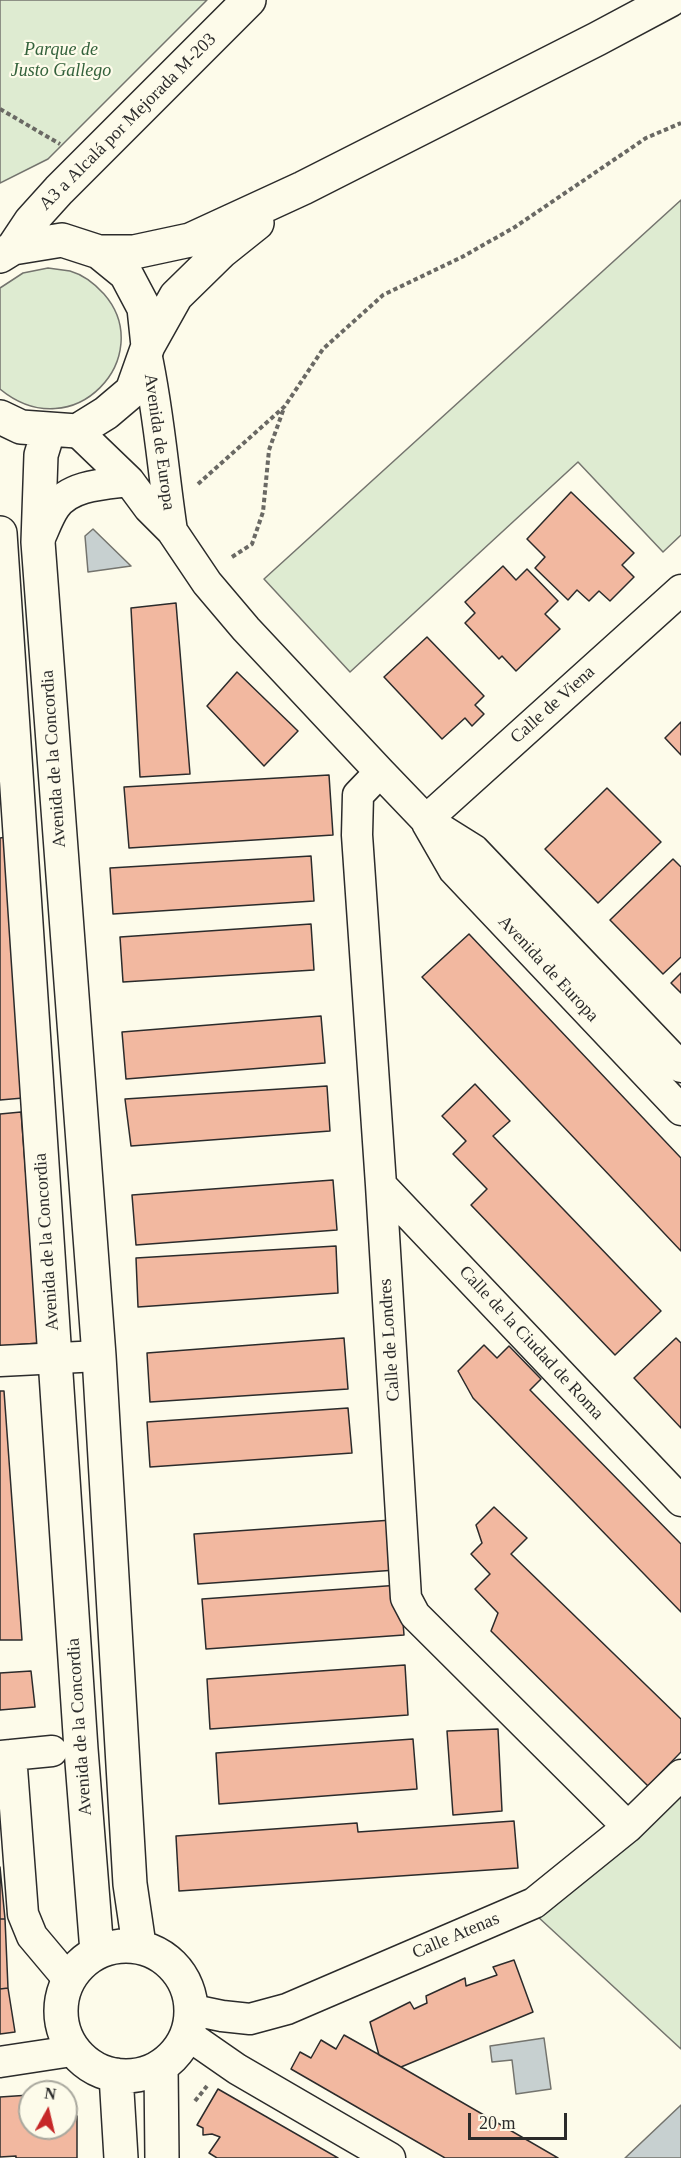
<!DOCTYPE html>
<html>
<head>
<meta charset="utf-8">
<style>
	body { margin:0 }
	#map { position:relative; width:681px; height:2158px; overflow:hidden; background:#fdfbea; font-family:Georgia,serif }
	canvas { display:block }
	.north { position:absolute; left:18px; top:2080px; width:60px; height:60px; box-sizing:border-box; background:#fdfbea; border:2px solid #a9a89e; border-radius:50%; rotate:8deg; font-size:16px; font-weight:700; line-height:24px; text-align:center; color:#2b2b2b }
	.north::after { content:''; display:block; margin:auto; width:21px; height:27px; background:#c62828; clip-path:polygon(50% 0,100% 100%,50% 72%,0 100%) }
	.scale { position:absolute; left:468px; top:2113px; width:99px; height:27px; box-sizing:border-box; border:3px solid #2b2b2b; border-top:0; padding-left:8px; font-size:18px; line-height:21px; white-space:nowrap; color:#2b2b2b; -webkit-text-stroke:4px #fdfbea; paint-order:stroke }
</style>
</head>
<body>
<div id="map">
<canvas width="681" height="2158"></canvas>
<div class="north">N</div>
<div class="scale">20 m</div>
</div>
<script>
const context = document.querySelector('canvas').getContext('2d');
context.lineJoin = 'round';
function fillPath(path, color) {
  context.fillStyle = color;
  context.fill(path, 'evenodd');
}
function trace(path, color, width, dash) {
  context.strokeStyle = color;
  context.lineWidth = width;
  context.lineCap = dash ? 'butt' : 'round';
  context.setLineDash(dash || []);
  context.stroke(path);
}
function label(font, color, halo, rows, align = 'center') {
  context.font = font + ' Georgia,serif';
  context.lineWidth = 4.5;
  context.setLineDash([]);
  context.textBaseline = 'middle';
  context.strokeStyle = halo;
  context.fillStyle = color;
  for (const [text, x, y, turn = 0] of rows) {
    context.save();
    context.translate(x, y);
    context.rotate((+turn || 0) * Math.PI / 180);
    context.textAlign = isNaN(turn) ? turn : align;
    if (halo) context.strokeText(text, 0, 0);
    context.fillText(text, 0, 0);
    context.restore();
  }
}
const green = new Path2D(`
	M 0,0 L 207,0 L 48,159 L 0,183 Z
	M 681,200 L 681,535 L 663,552 L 578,462 L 350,672 L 264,579 Z
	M 48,268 C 55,269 63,270 70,271 C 84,275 95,284 104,294 C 158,356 74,450 0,389 L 0,288 L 23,273 Z
	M 681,1795 L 681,2049 L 537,1916 Z`);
const water = new Path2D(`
	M 93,529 L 131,566 L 88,572 L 85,536 Z
	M 544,2038 L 551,2089 L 516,2094 L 512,2060 L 492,2062 L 490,2046 Z
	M 681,2105 L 681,2158 L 625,2158 Z`);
const building = new Path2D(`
	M 571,492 L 634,553 L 622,565 L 634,577 L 610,601 L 599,591 L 589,601 L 577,590 L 568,600 L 535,568 L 545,557 L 527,539 Z
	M 503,566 L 516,580 L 527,569 L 558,601 L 545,614 L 560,629 L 516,671 L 502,656 L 499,659 L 465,623 L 475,613 L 465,602 Z
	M 176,603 L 190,774 L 140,777 L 131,608 Z
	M 427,637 L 484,696 L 475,705 L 484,714 L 472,726 L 465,718 L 442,739 L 384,677 Z
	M 237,672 L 298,731 L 264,766 L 207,706 Z
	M 681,722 L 681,755 L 665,738 Z
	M 329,775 L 333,835 L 129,848 L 124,787 Z
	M 607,788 L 661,842 L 598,903 L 545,849 Z
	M 6,837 L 23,1098 L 0,1100 L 0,838 Z
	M 311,856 L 314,901 L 113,914 L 110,868 Z
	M 673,859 L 681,867 L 681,957 L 663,974 L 610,920 Z
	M 311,924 L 314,970 L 123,982 L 120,937 Z
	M 469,934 L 681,1158 L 681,1251 L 422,977 Z
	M 681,973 L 681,993 L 671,983 Z
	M 321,1016 L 325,1063 L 126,1079 L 122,1032 Z
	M 475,1084 L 510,1121 L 493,1136 L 661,1311 L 615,1355 L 471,1205 L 487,1189 L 453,1154 L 466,1141 L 442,1116 Z
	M 327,1086 L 330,1131 L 131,1146 L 125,1099 Z
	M 21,1112 L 39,1343 L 0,1346 L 0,1114 Z
	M 333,1180 L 337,1230 L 136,1245 L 132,1195 Z
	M 336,1246 L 338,1293 L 138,1307 L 136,1258 Z
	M 344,1338 L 348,1389 L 150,1402 L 147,1353 Z
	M 676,1338 L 681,1343 L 681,1428 L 634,1378 Z
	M 484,1345 L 497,1358 L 509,1346 L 541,1379 L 530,1390 L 681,1544 L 681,1612 L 473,1398 L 458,1371 Z
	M 0,1391 L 4,1391 L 22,1640 L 0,1640 Z
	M 348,1408 L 352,1453 L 150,1467 L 147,1422 Z
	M 494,1507 L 527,1538 L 511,1554 L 681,1719 L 681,1752 L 648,1786 L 491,1631 L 498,1613 L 475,1589 L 490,1574 L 471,1554 L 482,1543 L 476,1525 Z
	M 392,1520 L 396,1570 L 198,1584 L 194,1534 Z
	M 400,1585 L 404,1635 L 206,1649 L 202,1599 Z
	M 405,1665 L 408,1715 L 210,1729 L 207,1679 Z
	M 31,1671 L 35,1707 L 0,1710 L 0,1673 Z
	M 498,1729 L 502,1811 L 453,1815 L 447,1731 Z
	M 413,1739 L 417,1789 L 219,1804 L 216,1753 Z
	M 514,1821 L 518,1868 L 179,1891 L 176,1836 L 357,1823 L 358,1832 Z
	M 0,1867 L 5,1919 L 0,1919 Z
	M 0,1919 L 5,1919 L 8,1988 L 0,1989 Z
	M 514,1960 L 533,2012 L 401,2067 L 379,2055 L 370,2022 L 410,2002 L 414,2009 L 427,2003 L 426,1996 L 465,1978 L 466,1986 L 497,1975 L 493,1967 Z
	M 8,1988 L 15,2032 L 0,2034 L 0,1989 Z
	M 344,2035 L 401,2067 L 558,2158 L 445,2158 L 291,2069 L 300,2052 L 311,2058 L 321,2040 L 336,2049 Z
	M 218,2089 L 338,2158 L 217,2158 L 209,2153 L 220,2137 L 212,2134 L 203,2135 L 203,2128 L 197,2125 Z
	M 30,2095 L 30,2128 L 66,2128 L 66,2105 L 77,2116 L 77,2158 L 16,2158 L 16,2156 L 0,2157 L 0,2097 Z`);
const path = new Path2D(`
	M 0,109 L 60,144
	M 198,484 L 285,406 L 323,349 L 383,295 L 462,257 L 515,227 L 646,138 L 681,123
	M 232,557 L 252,544 L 263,512 L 269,450 L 284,408
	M 195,2101 L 207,2086`);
const minor = new Path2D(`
	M 146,353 C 159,412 163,472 172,531
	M 77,431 L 129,481 L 149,508 L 172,531 L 207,583 L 246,629 L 380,772 L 426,820 L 474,850 L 681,1067
	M 38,542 C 44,530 48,517 55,507 C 70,485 105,484 129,481
	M 380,772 L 358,795 L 357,835 L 381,1185 L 406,1598 L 415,1615 L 628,1827
	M 426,820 L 681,590
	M 427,823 L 454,870 L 681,1110
	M 381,1185 L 681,1501
	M 0,1361 L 99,1356
	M 11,1755 L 23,1914 L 32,1936 L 69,1980
	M 0,1756 L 52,1751
	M 193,2010 L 222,2016 L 250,2019 L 287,2009 L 534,1903 L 628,1827 L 681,1775
	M 188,2035 L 237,2069 L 390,2158
	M 0,2062 L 72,2051`);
const tertiary = new Path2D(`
	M 13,248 L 31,221 L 59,190 L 249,0
	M 99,252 L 134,252 L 190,240 L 303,188 L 597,39 L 670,0
	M 0,256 L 13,248 L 62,240 L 99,252 L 126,274 L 144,308 L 148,346 L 132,391 L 106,413 L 77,431 L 21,427 L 0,417
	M 148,346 L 176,296 L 222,251 L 257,223
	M 49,429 L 41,455 L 38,542 L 99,1356 L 130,1884 L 139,1945
	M 0,533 L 81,1749 L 97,1952
	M61 2011a65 65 0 1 1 130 0a65 65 0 1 1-130 0Z
	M 161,2067 L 162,2158
	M 116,2075 L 121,2158`);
const parkNames = [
	["Parque de",61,50],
	["Justo Gallego",61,71]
];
const streetNames = [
	["A3 a Alcalá por Mejorada M-203",128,122,-45],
	["Avenida de Europa",159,442,82],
	["Calle de Viena",553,705,-42],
	["Avenida de la Concordia",54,759,-94],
	["Avenida de Europa",548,969,47],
	["Avenida de la Concordia",47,1242,-94],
	["Calle de Londres",390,1340,-94],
	["Calle de la Ciudad de Roma",531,1343,47],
	["Avenida de la Concordia",80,1727,-94],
	["Calle Atenas",456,1936,-23]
];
fillPath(green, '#deebd1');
trace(green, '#74746e', 1.5);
fillPath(water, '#c7d0d0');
trace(water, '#74746e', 1.5);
fillPath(building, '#f2b8a0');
trace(building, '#2b2b2b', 1.5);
trace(minor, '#2b2b2b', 33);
trace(tertiary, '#2b2b2b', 36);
trace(path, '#6a6964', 4, [4.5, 3]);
trace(minor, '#fdfbea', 30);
trace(tertiary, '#fdfbea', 33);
label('italic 18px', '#34623c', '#fdfbea', parkNames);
label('18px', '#2b2b2b', '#fdfbea', streetNames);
</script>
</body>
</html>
